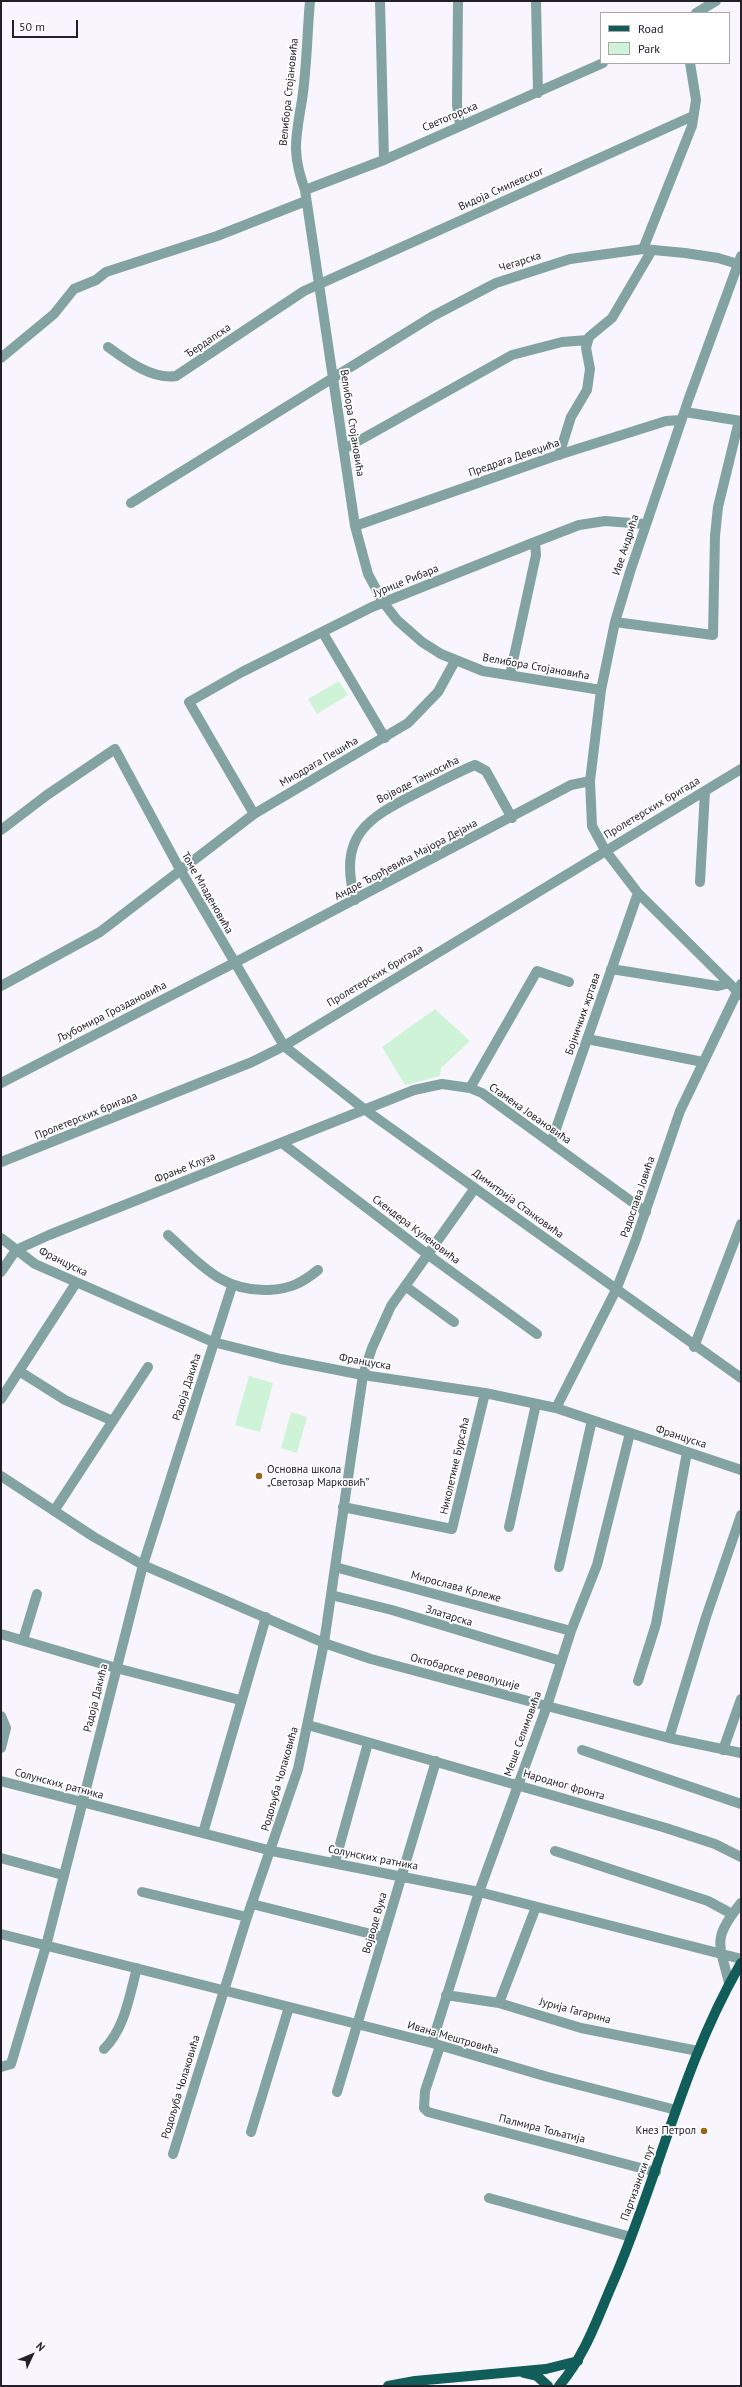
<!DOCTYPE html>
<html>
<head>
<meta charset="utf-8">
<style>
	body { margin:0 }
	#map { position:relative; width:742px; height:2387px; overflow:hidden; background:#f8f6fc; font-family:"PT Sans",sans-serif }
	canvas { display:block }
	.frame { position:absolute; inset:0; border:2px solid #24202b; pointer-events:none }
	.legend { position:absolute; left:600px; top:12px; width:130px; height:52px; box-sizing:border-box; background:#fff; border:1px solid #a7a6aa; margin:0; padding:5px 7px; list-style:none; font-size:12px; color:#24202b }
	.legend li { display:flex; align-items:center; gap:8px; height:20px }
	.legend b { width:20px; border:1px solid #a7a6aa }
	.north { position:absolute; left:12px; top:2335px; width:40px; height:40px; -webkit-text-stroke:3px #fff; paint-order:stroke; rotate:46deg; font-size:11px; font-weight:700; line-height:16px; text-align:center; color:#24202b }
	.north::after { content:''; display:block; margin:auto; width:14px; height:18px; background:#24202b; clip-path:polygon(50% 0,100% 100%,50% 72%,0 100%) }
	.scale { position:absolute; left:12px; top:20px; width:66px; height:18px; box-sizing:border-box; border:2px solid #24202b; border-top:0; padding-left:5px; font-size:12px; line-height:14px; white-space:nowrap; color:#24202b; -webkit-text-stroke:3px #fff; paint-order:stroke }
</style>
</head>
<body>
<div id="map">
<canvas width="742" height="2387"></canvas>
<div class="frame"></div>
<ul class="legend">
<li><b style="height:5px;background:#115d5a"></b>Road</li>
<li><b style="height:11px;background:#cef3d7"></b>Park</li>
</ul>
<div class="north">N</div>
<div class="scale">50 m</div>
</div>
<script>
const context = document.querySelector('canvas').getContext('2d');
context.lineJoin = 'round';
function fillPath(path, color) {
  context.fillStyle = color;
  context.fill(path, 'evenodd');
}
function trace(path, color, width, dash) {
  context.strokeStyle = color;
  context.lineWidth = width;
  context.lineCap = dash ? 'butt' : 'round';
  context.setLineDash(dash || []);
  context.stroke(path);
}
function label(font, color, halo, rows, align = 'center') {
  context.font = font + ' "PT Sans",sans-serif';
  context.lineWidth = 3.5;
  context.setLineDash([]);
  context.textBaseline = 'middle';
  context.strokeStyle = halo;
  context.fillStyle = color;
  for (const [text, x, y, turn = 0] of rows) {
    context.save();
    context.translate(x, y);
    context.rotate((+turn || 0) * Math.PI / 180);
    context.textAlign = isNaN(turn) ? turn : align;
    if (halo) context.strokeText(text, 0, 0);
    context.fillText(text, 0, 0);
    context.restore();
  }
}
const green = new Path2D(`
	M 339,681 L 348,695 L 317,714 L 308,699 Z
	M 435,1009 L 470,1041 L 441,1068 L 440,1076 L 405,1085 L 382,1047 Z
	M 249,1376 L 273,1383 L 260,1432 L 235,1425 Z
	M 291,1412 L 307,1417 L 297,1453 L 281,1448 Z`);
const minor = new Path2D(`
	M 310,1 C 307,34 307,67 302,100 C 296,137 291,152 305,190 L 355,526 L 368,574 L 383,602 L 397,620 L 422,642 L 441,654 L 483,671 L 601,690
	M 380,1 L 384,160
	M 458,1 L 457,105 L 460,125
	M 536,1 L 538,93
	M 696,13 L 716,1
	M 305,190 L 384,160 L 603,63
	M 643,249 L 692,126 L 696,100 L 690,63
	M 741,256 L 689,398 L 630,572 L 615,622 L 601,690 L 590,781 L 592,826 L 605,850 L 638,893 L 741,995
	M 108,347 C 126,360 152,380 176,376 L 304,291 L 693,116
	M 1,358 L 54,314 L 74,289 L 96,280 L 106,272 L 217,236 L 306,201
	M 685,412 L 741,421
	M 344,449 L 512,355 L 562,342 L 588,340
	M 559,455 L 571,417 L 587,390 L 590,369 L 586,348 L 589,337 L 612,318 L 652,250
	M 131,503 L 433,316 L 496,283 L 570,259 L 643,249 L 685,253 L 718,258 L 738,264
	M 355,526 L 555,456 L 666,421 L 681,420
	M 615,622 L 713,635 L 715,536 L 718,507 L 739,421
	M 323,633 L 385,738
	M 510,675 L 536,555 L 535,542
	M 254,814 L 189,702 L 242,672 L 372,607 L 535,542 L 579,525 L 605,521 L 645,524
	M 1,830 L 47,795 L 115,749 L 177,864 L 284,1046 L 364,1109 L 741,1378
	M 700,882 L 705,791
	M 355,900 C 338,836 366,819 417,793 C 436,784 455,773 475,765 L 486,771 L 512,818
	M 611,969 L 718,986 L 729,983
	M 1,986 L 100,932 L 254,814 L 408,723 L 438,692 L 455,661
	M 587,1039 L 703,1062
	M 1,1083 L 234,963 L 571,785 L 590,781
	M 470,1088 L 537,971 L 569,982
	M 282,1143 L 427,1254 L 537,1334
	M 551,1143 L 638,893
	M 1,1162 L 252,1062 L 284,1046 L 741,769
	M 168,1235 C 200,1264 222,1292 269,1290 C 290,1289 302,1283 318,1270
	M 1,1238 L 35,1264 L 213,1342 L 281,1359 L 363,1375 L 485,1393 L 556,1408 L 741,1470
	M 1,1272 L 16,1250 L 49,1235 L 414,1090 L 442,1084 L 470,1088 L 482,1093 L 646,1212
	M 405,1286 L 454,1322
	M 694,1347 L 741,1224
	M 19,1371 L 65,1400 L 113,1421
	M 1,1399 L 76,1283
	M 556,1408 L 616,1290 L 635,1242 L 680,1111 L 741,984
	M 1,1476 L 94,1537 L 143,1565 L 324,1643 L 371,1659 L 547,1706 L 669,1738 L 741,1753
	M 343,1507 L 452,1529 L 485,1393
	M 54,1511 L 148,1367
	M 509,1527 L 536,1404
	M 335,1567 L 571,1631
	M 559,1567 L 592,1420
	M 331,1595 L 392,1610 L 561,1661
	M 1,1634 L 116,1668 L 240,1700
	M 23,1640 L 37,1594
	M 638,1681 L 656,1624 L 687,1452
	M 1,1716 L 6,1728 L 1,1748
	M 308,1725 L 666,1828 L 715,1844 L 741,1857
	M 669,1738 L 706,1617 L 741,1515
	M 582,1750 L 741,1804
	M 723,1750 L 741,1699
	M 1,1781 L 272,1851 L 479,1892 L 741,1959
	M 203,1833 L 266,1617
	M 555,1851 L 708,1901 L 732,1914
	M 1,1858 L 63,1875
	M 335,1862 L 368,1743
	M 142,1892 L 247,1917
	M 252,1904 L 383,1937
	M 1,1934 L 432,2043 L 548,2077 L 676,2110
	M 729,1983 C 719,1942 712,1939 741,1903
	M 446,1995 L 499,2003 L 581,2028 L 698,2051
	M 499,2003 L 536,1907
	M 432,2043 L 479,1892 L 547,1706 L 571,1631 L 597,1565 L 630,1433
	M 440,2046 L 425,2091 L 424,2108 L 428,2112 L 656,2172
	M 104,2049 C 125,2028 129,1997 137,1968
	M 1,2067 L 11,2064 L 46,1946 L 143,1565 L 232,1286
	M 337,2092 L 436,1761
	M 251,2132 L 289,2007
	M 173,2154 L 247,1917 L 298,1769 L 324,1643 L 363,1375 L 372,1348 L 391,1306 L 475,1188
	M 489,2198 L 631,2237`);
const major = new Path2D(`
	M 524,2373 L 537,2376 L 548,2386
	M 388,2386 L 415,2381 L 546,2369 L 578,2361
	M 559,2386 C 584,2357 596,2322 611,2287 C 658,2180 682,2064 741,1963`);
const markers = [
	[259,1476,4,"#966817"],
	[704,2131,4,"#966817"]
];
const streetNames = [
	["Велибора Стојановића",289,92,-84],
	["Светогорска",450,117,-23],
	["Видоја Смилевског",501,189,-24],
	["Чегарска",520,262,-18],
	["Ђердапска",208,341,-34],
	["Велибора Стојановића",352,423,81],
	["Предрага Девеџића",514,458,-19],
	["Иве Андрића",626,545,-72],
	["Јурице Рибара",406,581,-22],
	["Велибора Стојановића",536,667,10],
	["Миодрага Пешића",319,762,-30],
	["Војводе Танкосића",418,780,-27],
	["Пролетерских бригада",652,808,-31],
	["Андре Ђорђевића Мајора Дејана",406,860,-28],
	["Томе Младеновића",207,893,60],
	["Пролетерских бригада",375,976,-31],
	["Љубомира Гроздановића",112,1012,-27],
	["Бојничких жртава",583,1014,-71],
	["Стамена Јовановића",530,1114,35],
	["Пролетерских бригада",86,1116,-22],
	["Фрање Клуза",185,1168,-22],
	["Радослава Јовића",638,1197,-71],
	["Димитрија Станковића",518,1204,36],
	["Скендера Куленовића",416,1230,37],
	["Француска",63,1262,26],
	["Француска",365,1362,10],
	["Радоја Дакића",187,1387,-72],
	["Француска",681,1437,18],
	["Николетине Бурсаћа",455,1466,-77],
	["Мирослава Крлеже",456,1587,15],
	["Златарска",449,1616,17],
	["Октобарске револуције",465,1672,15],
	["Радоја Дакића",96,1698,-76],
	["Меше Селимовића",523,1734,-70],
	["Родољуба Чолаковића",280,1779,-74],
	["Солунских ратника",59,1784,15],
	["Народног фронта",564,1785,16],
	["Солунских ратника",373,1858,11],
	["Војводе Вука",375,1923,-74],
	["Јурија Гагарина",575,2011,15],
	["Ивана Мештровића",453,2038,16],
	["Родољуба Чолаковића",181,2087,-73],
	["Палмира Тољатија",542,2129,14],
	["Партизански пут",638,2183,-70]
];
const poiNames = [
	["Основна школа",267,1470],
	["„Светозар Марковић”",267,1483],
	["Кнез Петрол",696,2131,"right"]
];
fillPath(green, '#cef3d7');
trace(minor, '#82a3a1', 10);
trace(major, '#115d5a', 10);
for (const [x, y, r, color] of markers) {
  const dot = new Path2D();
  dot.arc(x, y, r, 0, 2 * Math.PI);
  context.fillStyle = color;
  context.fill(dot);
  trace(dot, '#fff', 1.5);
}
label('11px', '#24202b', '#fff', streetNames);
label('11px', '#24202b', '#fff', poiNames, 'left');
</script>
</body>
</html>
